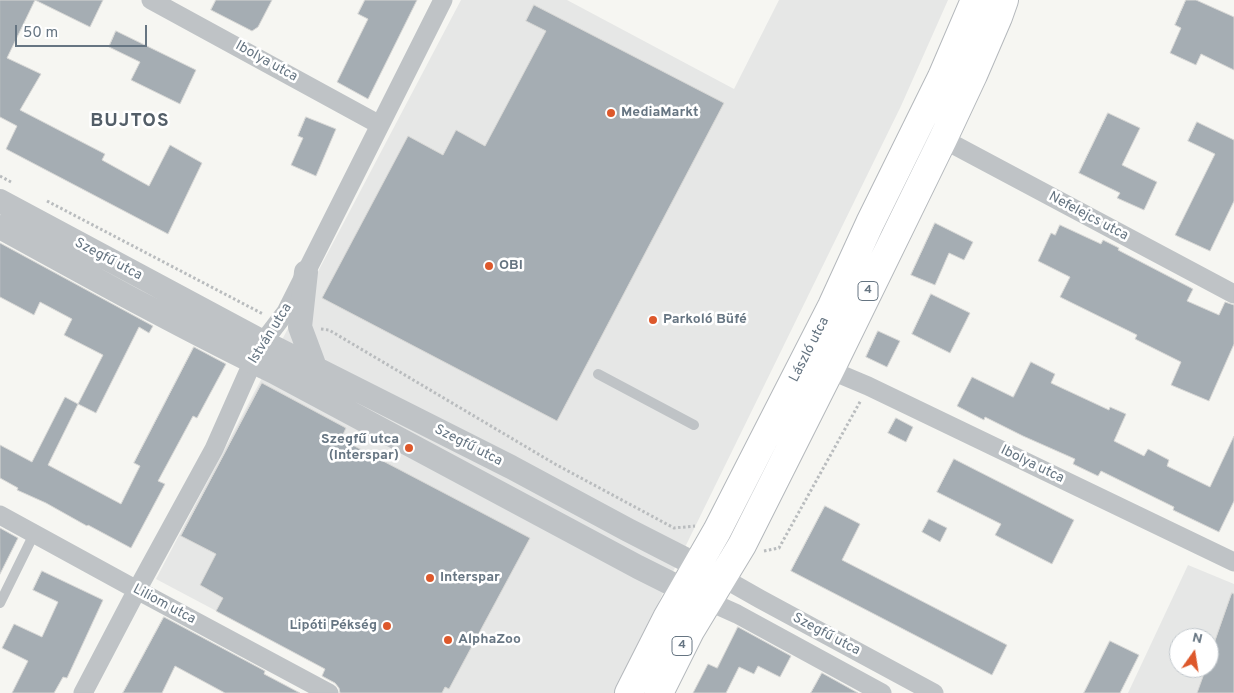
<!DOCTYPE html>
<html>
<head>
<meta charset="utf-8">
<style>
	body { margin:0 }
	#map { position:relative; width:1234px; height:693px; overflow:hidden; background:#f6f6f2; font-family:Overpass,sans-serif }
	canvas { display:block }
	.north { position:absolute; left:1169px; top:628px; width:50px; height:50px; box-sizing:border-box; background:#fff; border:1px solid #c2c8cd; border-radius:50%; rotate:13deg; font-size:14px; font-weight:700; line-height:20px; text-align:center; color:#667582 }
	.north::after { content:''; display:block; margin:auto; width:18px; height:22px; background:#dd582b; clip-path:polygon(50% 0,100% 100%,50% 72%,0 100%) }
	.scale { position:absolute; left:15px; top:25px; width:132px; height:22px; box-sizing:border-box; border:2px solid #667582; border-top:0; padding-left:6px; font-size:15px; line-height:18px; white-space:nowrap; color:#667582; -webkit-text-stroke:4px #fff; paint-order:stroke }
</style>
</head>
<body>
<div id="map">
<canvas width="1234" height="693"></canvas>
<div class="north">N</div>
<div class="scale">50 m</div>
</div>
<script>
const context = document.querySelector('canvas').getContext('2d');
context.lineJoin = 'round';
function fillPath(path, color) {
  context.fillStyle = color;
  context.fill(path, 'evenodd');
}
function trace(path, color, width, dash) {
  context.strokeStyle = color;
  context.lineWidth = width;
  context.lineCap = dash ? 'butt' : 'round';
  context.setLineDash(dash || []);
  context.stroke(path);
}
function label(font, color, halo, rows, align = 'center') {
  context.font = font + ' Overpass,sans-serif';
  context.lineWidth = 5;
  context.setLineDash([]);
  context.textBaseline = 'middle';
  context.strokeStyle = halo;
  context.fillStyle = color;
  for (const [text, x, y, turn = 0] of rows) {
    context.save();
    context.translate(x, y);
    context.rotate((+turn || 0) * Math.PI / 180);
    context.textAlign = isNaN(turn) ? turn : align;
    if (halo) context.strokeText(text, 0, 0);
    context.fillText(text, 0, 0);
    context.restore();
  }
}
const built = new Path2D(`
	M 461,0 L 567,0 L 734,89 L 779,0 L 948,0 L 901,106 L 666,586 L 618,693 L 371,693 L 156,579 Z
	M 1188,565 L 1234,584 L 1234,693 L 1128,693 ZM 1179,638 L 1209,638 L 1209,668 L 1179,668 Z`);
const building = new Path2D(`
	M 0,0 L 103,0 L 90,27 L 35,0 L 7,58 L 41,74 L 20,110 L 105,154 L 102,160 L 149,186 L 170,145 L 202,163 L 168,234 L 6,149 L 17,126 L 0,117 Z
	M 216,0 L 272,0 L 258,27 L 252,31 L 211,10 Z
	M 365,0 L 417,0 L 368,99 L 337,82 L 368,19 L 358,14 Z
	M 1186,0 L 1196,0 L 1234,17 L 1234,70 L 1201,54 L 1196,65 L 1170,53 L 1181,28 L 1175,25 Z
	M 534,5 L 724,103 L 557,421 L 322,298 L 408,136 L 443,155 L 456,130 L 485,146 L 546,31 L 526,21 Z
	M 116,31 L 196,70 L 180,104 L 131,80 L 140,62 L 109,47 Z
	M 1108,113 L 1140,128 L 1122,165 L 1157,182 L 1144,210 L 1117,198 L 1120,193 L 1079,173 Z
	M 306,117 L 336,129 L 316,176 L 291,165 L 303,138 L 298,136 Z
	M 1197,122 L 1234,140 L 1234,201 L 1210,251 L 1175,235 L 1215,154 L 1188,141 Z
	M 935,223 L 973,242 L 964,260 L 949,253 L 935,285 L 911,275 Z
	M 1060,225 L 1101,244 L 1103,240 L 1119,248 L 1118,250 L 1193,289 L 1187,301 L 1219,315 L 1225,302 L 1234,305 L 1234,344 L 1209,401 L 1171,385 L 1181,362 L 1135,339 L 1137,335 L 1060,297 L 1070,277 L 1038,261 L 1051,233 L 1055,235 Z
	M 0,243 L 153,326 L 149,333 L 139,327 L 96,413 L 78,404 L 103,355 L 64,335 L 72,319 L 40,302 L 34,315 L 0,297 Z
	M 931,294 L 970,313 L 950,353 L 912,334 Z
	M 878,331 L 900,341 L 887,367 L 866,357 Z
	M 194,347 L 226,364 L 197,418 L 193,416 L 158,481 L 165,484 L 131,548 L 88,525 L 87,526 L 46,503 L 17,490 L 18,488 L 0,478 L 0,445 L 32,462 L 65,397 L 78,404 L 48,465 L 121,504 L 140,466 L 134,463 Z
	M 1031,362 L 1055,374 L 1051,383 L 1109,410 L 1110,407 L 1126,414 L 1114,441 L 1144,456 L 1148,449 L 1169,460 L 1167,466 L 1210,487 L 1234,436 L 1234,501 L 1219,532 L 1173,510 L 1174,507 L 1101,471 L 1098,476 L 1073,464 L 1075,459 L 1023,436 L 985,417 L 984,420 L 957,406 L 972,377 L 1013,397 Z
	M 262,383 L 346,428 L 341,439 L 530,538 L 449,689 L 445,687 L 442,693 L 340,693 L 339,688 L 335,683 L 322,676 L 325,669 L 216,611 L 223,598 L 200,585 L 216,554 L 181,536 Z
	M 896,418 L 913,427 L 906,442 L 888,433 Z
	M 954,459 L 1074,520 L 1052,564 L 995,535 L 1001,524 L 937,492 Z
	M 825,506 L 860,524 L 842,560 L 1007,645 L 992,675 L 791,571 Z
	M 929,519 L 947,528 L 940,542 L 922,532 Z
	M 0,528 L 18,538 L 0,574 Z
	M 42,571 L 103,600 L 67,678 L 63,677 L 54,693 L 12,693 L 28,661 L 2,648 L 14,624 L 42,637 L 58,602 L 33,590 Z
	M 1232,593 L 1234,594 L 1234,693 L 1197,693 L 1206,668 L 1209,668 L 1209,658 Z
	M 164,617 L 265,671 L 264,674 L 300,693 L 225,693 L 175,666 L 162,693 L 123,693 Z
	M 738,627 L 791,656 L 780,677 L 758,666 L 754,674 L 739,667 L 726,693 L 693,693 L 708,664 L 717,668 Z
	M 1110,641 L 1139,655 L 1120,693 L 1084,693 Z
	M 822,673 L 858,693 L 811,693 Z`);
const path = new Path2D(`
	M 0,176 L 11,182
	M 47,201 L 263,314
	M 321,329 L 329,330 L 555,464 L 674,528 L 695,526
	M 764,551 L 779,548 L 861,400`);
const service = new Path2D(`
	M 598,374 L 694,425
	M 0,603 L 34,534`);
const minor = new Path2D(`
	M 151,0 L 380,125
	M 943,139 L 1234,294
	M 830,370 L 868,386 L 1234,562
	M 0,515 L 137,590 L 329,693
	M 723,578 L 760,599 L 934,693
	M 708,601 L 737,614 L 882,693
	M 83,693 L 137,590 L 214,449 L 253,361 L 263,342 L 286,312 L 443,0`);
const tertiary = new Path2D(`
	M 0,201 L 263,342 L 511,467 L 628,530 L 714,574
	M 0,227 C 91,277 181,327 274,372 L 638,567 L 700,598
	M 306,272 L 300,327 L 316,370`);
const primary = new Path2D(`
	M 629,693 L 667,618 L 717,531 L 832,306 L 870,223 L 942,77 L 975,0
	M 659,693 L 690,631 L 742,545 L 830,370 L 943,139 L 973,75 L 998,17 L 1004,0`);
const markers = [
	[611,113,5,"#dd582b"],
	[489,266,5,"#dd582b"],
	[653,320,5,"#dd582b"],
	[409,448,5,"#dd582b"],
	[430,578,5,"#dd582b"],
	[387,626,5,"#dd582b"],
	[448,640,5,"#dd582b"]
];
const shields = [
	[868,291,20],
	[682,646,20]
];
const shieldNames = [
	["4",868,291],
	["4",682,646]
];
const streetNames = [
	["Ibolya utca",266,62,29],
	["Nefelejcs utca",1088,217,28],
	["Szegfű utca",108,260,28],
	["István utca",271,334,-58],
	["László utca",810,350,-63],
	["Szegfű utca",468,446,27],
	["Ibolya utca",1032,465,26],
	["Liliom utca",164,605,28],
	["Szegfű utca",826,635,28]
];
const poiNames = [
	["MediaMarkt",621,113],
	["OBI",499,266],
	["Parkoló Büfé",663,320],
	["Szegfű utca",399,440,"right"],
	["(Interspar)",399,456,"right"],
	["Interspar",440,578],
	["Lipóti Pékség",377,626,"right"],
	["AlphaZoo",458,640]
];
const districtNames = [
	["BUJTOS",130,122]
];
fillPath(built, '#e6e7e6');
fillPath(building, '#a5adb3');
trace(building, '#d7d7d5', 1);
trace(primary, '#b4b8bc', 30);
trace(path, '#b9bcbe', 3, [2.5, 2.5]);
trace(service, '#bfc3c6', 10);
trace(minor, '#bfc3c6', 19);
trace(tertiary, '#bfc3c6', 24);
trace(primary, '#fff', 28);
for (const [x, y, r, color] of markers) {
  const dot = new Path2D();
  dot.arc(x, y, r, 0, 2 * Math.PI);
  context.fillStyle = color;
  context.fill(dot);
  trace(dot, '#fff', 2);
}
for (const [x, y, w] of shields) {
  const box = new Path2D();
  box.roundRect(x - w / 2, y - 9.5, w, 19, 4);
  context.fillStyle = '#fff';
  context.fill(box);
  trace(box, '#667582', 1);
}
label('bold 12px', '#667582', null, shieldNames);
label('14px', '#667582', '#fff', streetNames);
label('bold 14px', '#667582', '#fff', poiNames, 'left');
context.letterSpacing = '1px';
label('bold 19px', '#535e68', '#fff', districtNames);
context.letterSpacing = '0px';
</script>
</body>
</html>
